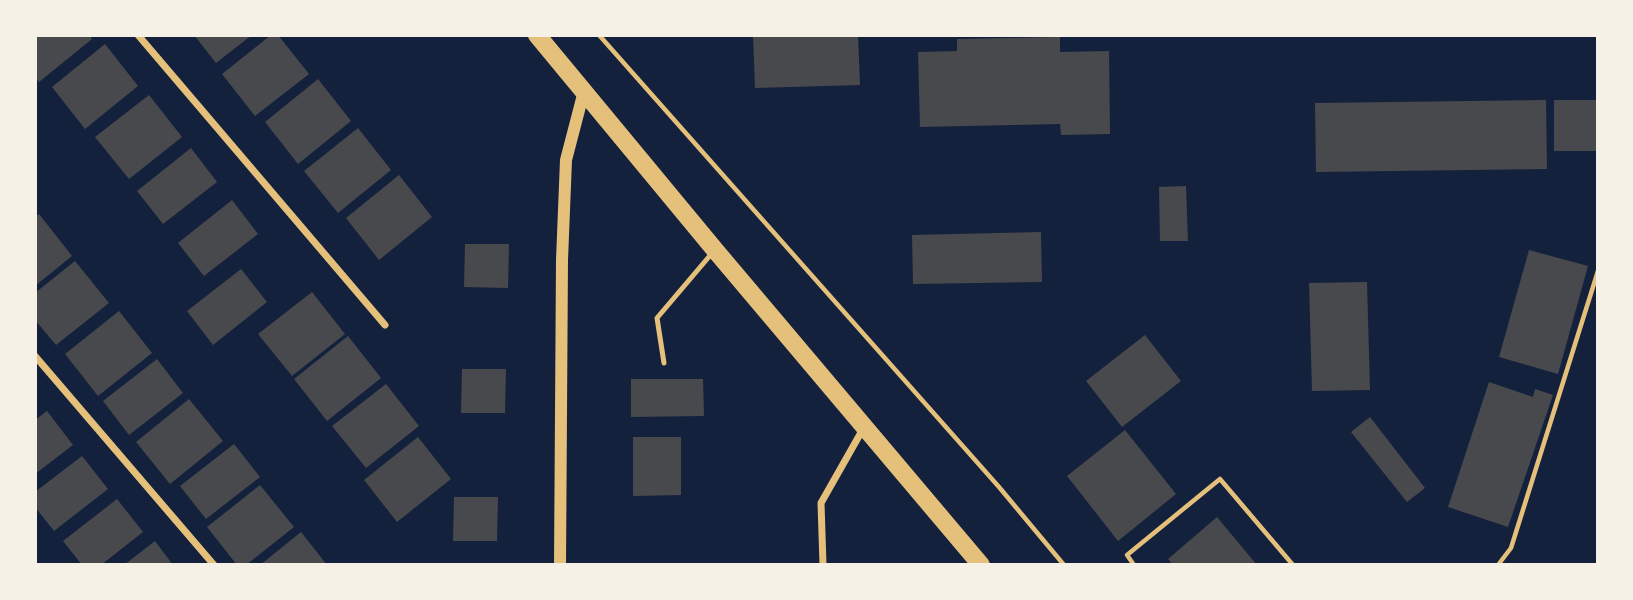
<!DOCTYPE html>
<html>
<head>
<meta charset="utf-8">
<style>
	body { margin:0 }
	#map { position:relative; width:1633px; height:600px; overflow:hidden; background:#14213d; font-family:Manrope,sans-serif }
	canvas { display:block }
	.frame { position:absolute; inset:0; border:37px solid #f6f1e7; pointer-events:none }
</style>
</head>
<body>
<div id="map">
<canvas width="1633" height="600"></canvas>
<div class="frame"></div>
</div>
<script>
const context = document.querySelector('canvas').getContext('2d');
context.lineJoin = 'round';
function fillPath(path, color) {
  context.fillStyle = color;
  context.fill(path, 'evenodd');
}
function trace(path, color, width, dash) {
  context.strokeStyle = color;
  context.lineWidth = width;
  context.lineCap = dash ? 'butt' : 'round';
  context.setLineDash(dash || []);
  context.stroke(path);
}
const building = new Path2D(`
	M 35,35 L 89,35 L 92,39 L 39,82 L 35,77 Z
	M 194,35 L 252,35 L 216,63 Z
	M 271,35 L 278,35 L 309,74 L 255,116 L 222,74 Z
	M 753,35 L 858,35 L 860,85 L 755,88 Z
	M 1060,37 L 1060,52 L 1109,51 L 1110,134 L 1061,135 L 1060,124 L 920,127 L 918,52 L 957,51 L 957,39 Z
	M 105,44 L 138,86 L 85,129 L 52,87 Z
	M 318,79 L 351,121 L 298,164 L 265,122 Z
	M 149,95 L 182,137 L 129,179 L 95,137 Z
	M 1546,100 L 1547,169 L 1316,172 L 1315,103 Z
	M 1554,100 L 1598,100 L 1598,151 L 1554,151 Z
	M 358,128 L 391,170 L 338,213 L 304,171 Z
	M 191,148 L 217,182 L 163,224 L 137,191 Z
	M 399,175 L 432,217 L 379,260 L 346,218 Z
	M 1186,186 L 1188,241 L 1160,241 L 1159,187 Z
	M 232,200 L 258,234 L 204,276 L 178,243 Z
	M 39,214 L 72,256 L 35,286 L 35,217 Z
	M 1041,232 L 1042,282 L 913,284 L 912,235 Z
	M 465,244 L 509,244 L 508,288 L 464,287 Z
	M 1529,250 L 1588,266 L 1558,374 L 1499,357 Z
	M 75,261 L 109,303 L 56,345 L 35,320 L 35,293 Z
	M 241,269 L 267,302 L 213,345 L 187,311 Z
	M 1367,282 L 1370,390 L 1312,391 L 1309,283 Z
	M 312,292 L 345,334 L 292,376 L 258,334 Z
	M 119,311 L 152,353 L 98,396 L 65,354 Z
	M 1145,335 L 1181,381 L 1122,427 L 1086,381 Z
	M 348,336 L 381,378 L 327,421 L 294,379 Z
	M 157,359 L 183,393 L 129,435 L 103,401 Z
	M 462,369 L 506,369 L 505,413 L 461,413 Z
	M 631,379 L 703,379 L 704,416 L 631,417 Z
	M 1489,382 L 1533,397 L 1535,389 L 1553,395 L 1508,527 L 1448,507 Z
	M 386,384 L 419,426 L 366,468 L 332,426 Z
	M 189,399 L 223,441 L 170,484 L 136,442 Z
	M 47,411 L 73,445 L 35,474 L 35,420 Z
	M 1370,417 L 1425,488 L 1407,502 L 1351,432 Z
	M 1125,430 L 1176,494 L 1118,541 L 1067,476 Z
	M 418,437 L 451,479 L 397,522 L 364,480 Z
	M 633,437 L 681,437 L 681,495 L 633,496 Z
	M 234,444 L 260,477 L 206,519 L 180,486 Z
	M 82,456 L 108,489 L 54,531 L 35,507 L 35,492 Z
	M 260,485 L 294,527 L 246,565 L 237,565 L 207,527 Z
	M 454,497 L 498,497 L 497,541 L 453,541 Z
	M 117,499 L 143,532 L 101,565 L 82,565 L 63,541 Z
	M 1217,517 L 1257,565 L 1173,565 L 1168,559 Z
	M 301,532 L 327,565 L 260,565 Z
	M 155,541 L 173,565 L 124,565 Z`);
const path = new Path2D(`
	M 599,35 L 999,487 L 1064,565
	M 1134,565 L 1127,555 L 1220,479 L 1293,565
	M 1498,565 L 1511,548 L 1598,271`);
const service = new Path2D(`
	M 664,363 L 657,318 L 713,252`);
const minor = new Path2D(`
	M 138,35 L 385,325
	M 35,356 L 214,565
	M 823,565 L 821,503 L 863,429`);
const tertiary = new Path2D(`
	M 560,565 L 562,260 L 566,160 L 584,91`);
const primary = new Path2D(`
	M 537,35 L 715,250 L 981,565`);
fillPath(building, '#48494c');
trace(path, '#e5c07b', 4.5);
trace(service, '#e5c07b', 5);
trace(minor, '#e5c07b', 7);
trace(tertiary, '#e5c07b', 12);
trace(primary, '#e5c07b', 18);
</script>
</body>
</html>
